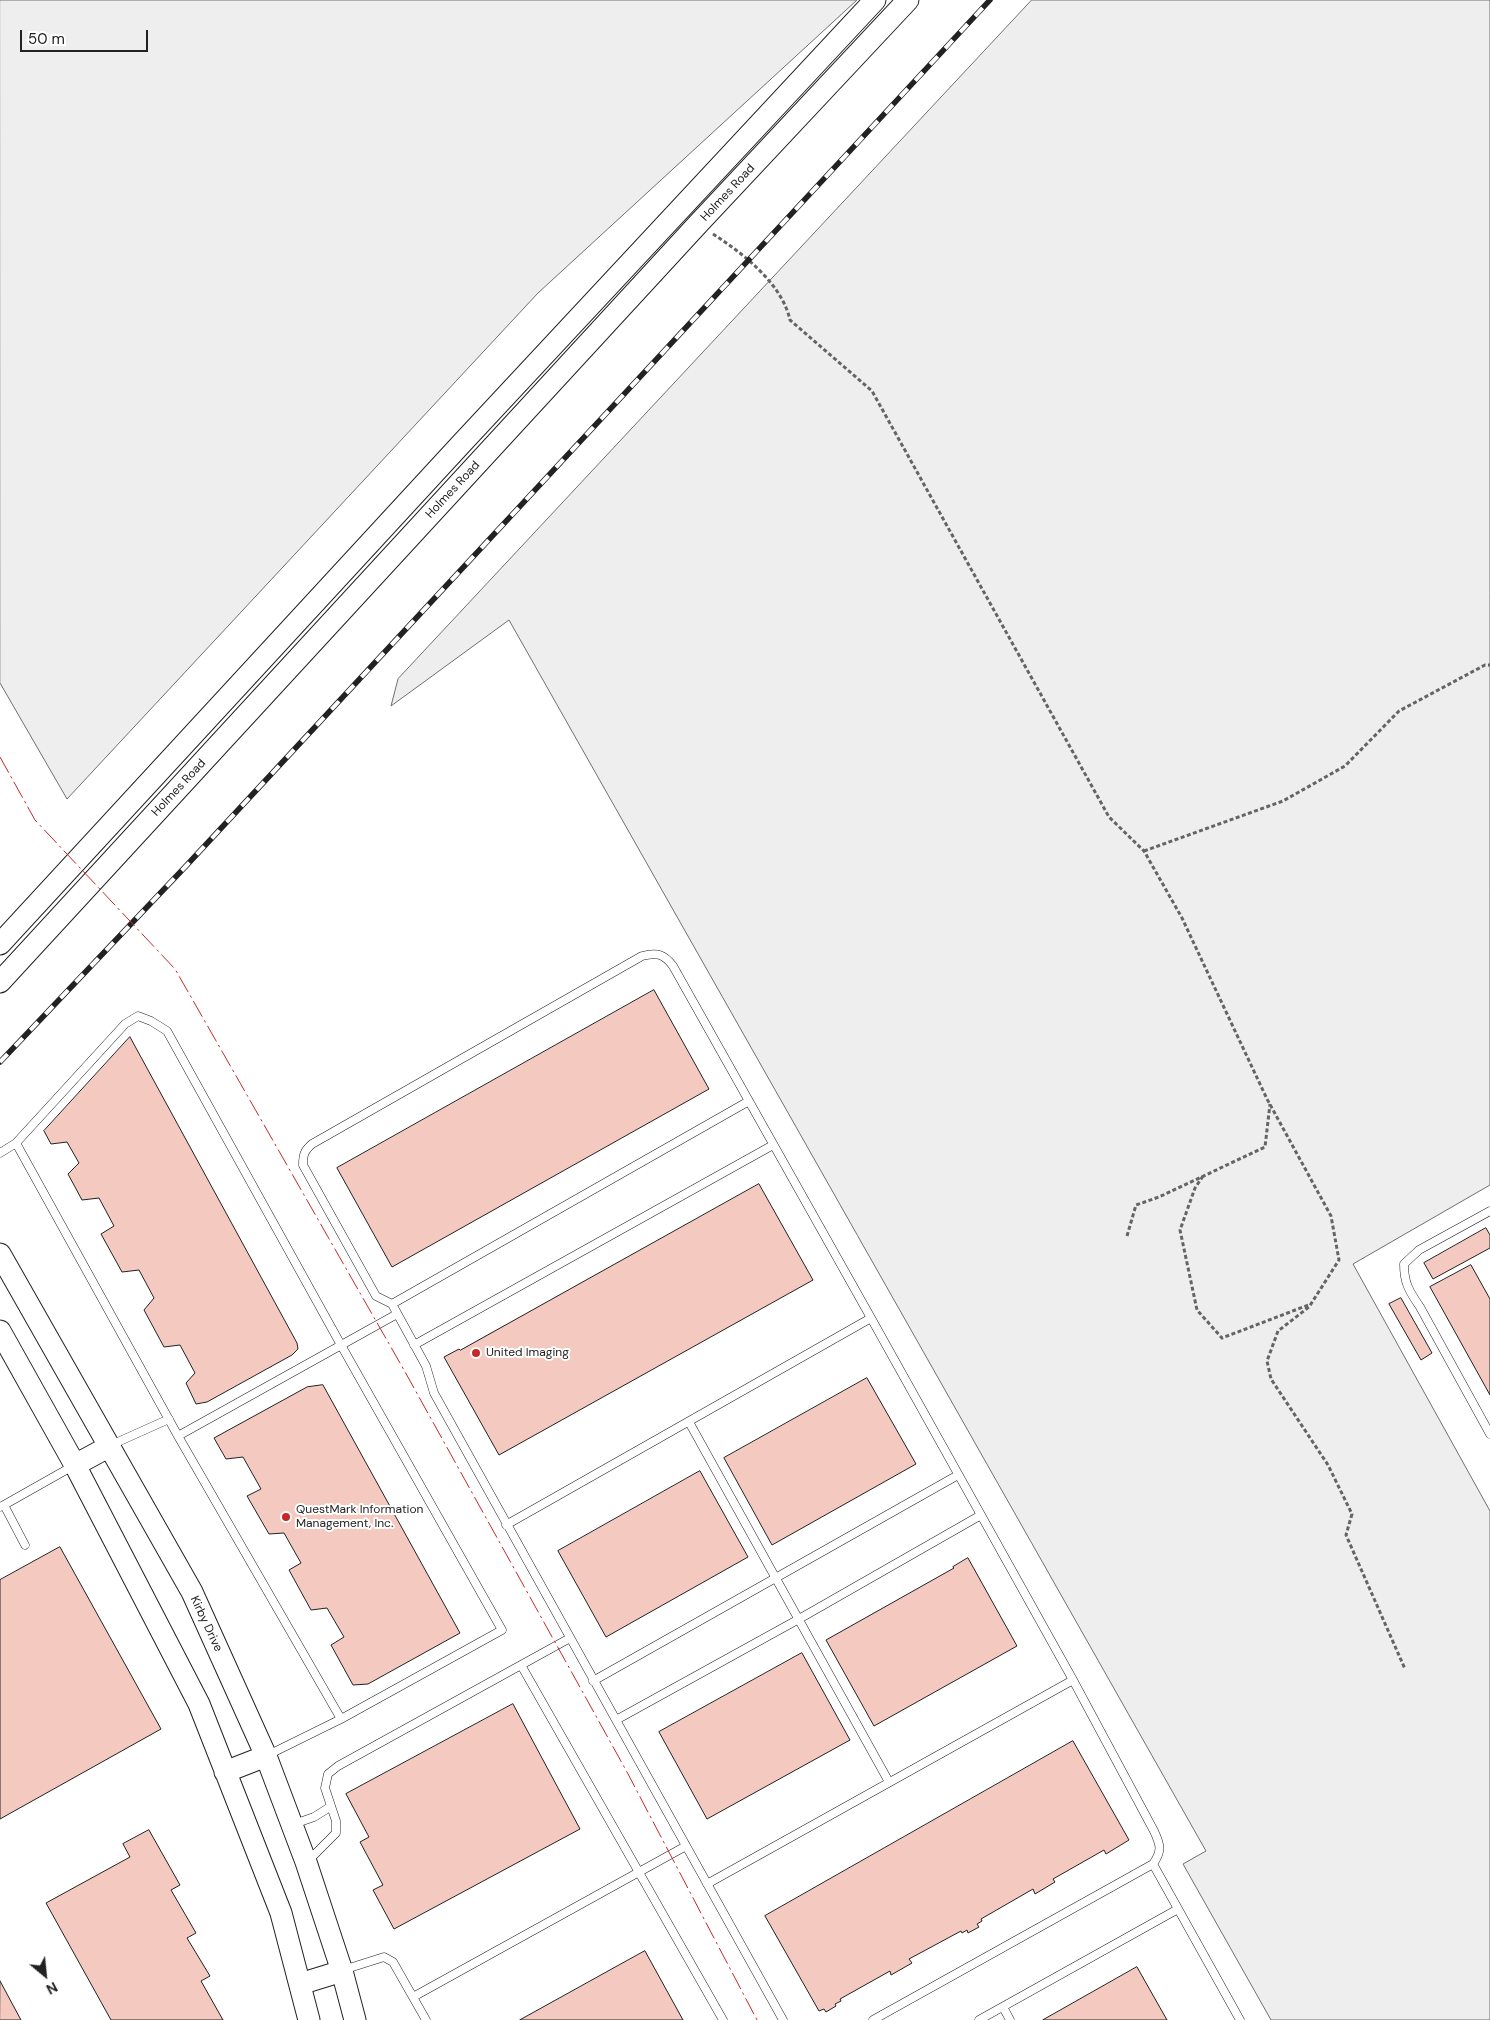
<!DOCTYPE html>
<html>
<head>
<meta charset="utf-8">
<style>
	body { margin:0 }
	#map { position:relative; width:1490px; height:2020px; overflow:hidden; background:#fff; font-family:"DM Sans",sans-serif }
	canvas { display:block }
	.north { position:absolute; left:20px; top:1950px; width:50px; height:50px; -webkit-text-stroke:4px #fff; paint-order:stroke; rotate:152deg; font-size:14px; font-weight:700; line-height:20px; text-align:center; color:#222 }
	.north::after { content:''; display:block; margin:auto; width:18px; height:22px; background:#222; clip-path:polygon(50% 0,100% 100%,50% 72%,0 100%) }
	.scale { position:absolute; left:20px; top:30px; width:128px; height:22px; box-sizing:border-box; border:2px solid #222; border-top:0; padding-left:6px; font-size:15px; line-height:18px; white-space:nowrap; color:#222; -webkit-text-stroke:4px #fff; paint-order:stroke }
</style>
</head>
<body>
<div id="map">
<canvas width="1490" height="2020"></canvas>
<div class="north">N</div>
<div class="scale">50 m</div>
</div>
<script>
const context = document.querySelector('canvas').getContext('2d');
context.lineJoin = 'round';
function fillPath(path, color) {
  context.fillStyle = color;
  context.fill(path, 'evenodd');
}
function trace(path, color, width, dash) {
  context.strokeStyle = color;
  context.lineWidth = width;
  context.lineCap = dash ? 'butt' : 'round';
  context.setLineDash(dash || []);
  context.stroke(path);
}
function label(font, color, halo, rows, align = 'center') {
  context.font = font + ' "DM Sans",sans-serif';
  context.lineWidth = 4;
  context.setLineDash([]);
  context.textBaseline = 'middle';
  context.strokeStyle = halo;
  context.fillStyle = color;
  for (const [text, x, y, turn = 0] of rows) {
    context.save();
    context.translate(x, y);
    context.rotate((+turn || 0) * Math.PI / 180);
    context.textAlign = isNaN(turn) ? turn : align;
    if (halo) context.strokeText(text, 0, 0);
    context.fillText(text, 0, 0);
    context.restore();
  }
}
const green = new Path2D(`
	M 0,0 L 857,0 L 538,293 L 67,799 L 0,683 Z
	M 1032,0 L 1490,0 L 1490,1185 L 1353,1264 L 1490,1511 L 1490,2020 L 1271,2020 L 1183,1864 L 1206,1851 L 509,620 L 391,706 L 398,679 Z`);
const building = new Path2D(`
	M 654,990 L 709,1089 L 392,1267 L 337,1168 Z
	M 130,1037 L 297,1343 L 298,1349 L 292,1355 L 207,1402 L 196,1404 L 186,1383 L 195,1373 L 180,1345 L 164,1347 L 144,1310 L 154,1298 L 139,1270 L 122,1272 L 101,1234 L 114,1226 L 99,1198 L 82,1200 L 68,1174 L 79,1163 L 67,1142 L 51,1144 L 44,1131 Z
	M 759,1184 L 813,1280 L 499,1455 L 444,1357 L 459,1349 L 460,1350 Z
	M 1486,1228 L 1490,1235 L 1490,1248 L 1433,1279 L 1424,1263 Z
	M 1471,1265 L 1490,1299 L 1490,1395 L 1430,1287 Z
	M 1401,1298 L 1432,1353 L 1421,1360 L 1389,1304 Z
	M 867,1378 L 916,1464 L 772,1545 L 724,1458 Z
	M 323,1385 L 460,1633 L 368,1684 L 353,1685 L 331,1645 L 344,1637 L 327,1608 L 311,1610 L 289,1570 L 301,1563 L 284,1533 L 269,1534 L 247,1496 L 261,1489 L 243,1457 L 226,1459 L 214,1438 L 307,1387 Z
	M 700,1471 L 748,1557 L 606,1637 L 558,1551 Z
	M 60,1547 L 161,1729 L 0,1819 L 0,1580 Z
	M 968,1558 L 1017,1646 L 874,1726 L 826,1640 L 954,1568 L 953,1567 Z
	M 802,1653 L 850,1740 L 707,1819 L 659,1732 Z
	M 513,1704 L 580,1829 L 394,1929 L 373,1890 L 383,1885 L 360,1842 L 369,1837 L 346,1794 Z
	M 1073,1741 L 1129,1840 L 1106,1854 L 1104,1850 L 1053,1879 L 1055,1882 L 1035,1894 L 1033,1889 L 981,1919 L 982,1921 L 977,1924 L 979,1927 L 968,1933 L 967,1930 L 962,1933 L 961,1931 L 909,1959 L 912,1963 L 891,1975 L 890,1971 L 840,1999 L 841,2001 L 835,2004 L 836,2006 L 826,2012 L 824,2009 L 819,2011 L 765,1916 Z
	M 149,1830 L 180,1885 L 171,1890 L 196,1933 L 187,1938 L 210,1976 L 201,1981 L 223,2020 L 111,2020 L 46,1903 L 130,1857 L 123,1844 Z
	M 645,1951 L 683,2020 L 520,2020 Z
	M 1137,1967 L 1167,2020 L 1043,2020 Z
	M 0,1981 L 21,2020 L 0,2020 Z`);
const path = new Path2D(`
	M 713,234 C 744,254 782,284 790,320 L 872,391 L 1109,817 L 1144,851 L 1182,918 L 1267,1099 L 1331,1216 L 1339,1260 L 1309,1307 L 1278,1331 L 1267,1361 L 1271,1379 L 1328,1465 L 1352,1514 L 1346,1535 L 1405,1669
	M 1144,851 L 1283,801 L 1345,766 L 1399,711 L 1485,665 L 1490,665
	M 1203,1176 L 1195,1188 L 1180,1230 L 1197,1310 L 1222,1338 L 1311,1304
	M 1127,1236 L 1136,1205 L 1159,1197 L 1265,1147 L 1270,1104`);
const lane = new Path2D(`
	M 16,1143 L 178,1436 L 341,1719
	M 0,1153 L 16,1143 L 125,1024 L 138,1016 L 151,1021 L 167,1031 L 341,1345 L 502,1630 L 341,1719 L 268,1755
	M 1490,1211 L 1419,1250 L 1404,1264 C 1404,1283 1409,1291 1420,1307 L 1490,1434
	M 392,1304 L 749,1101
	M 871,1318 L 981,1515
	M 414,1345 L 773,1145
	M 689,1422 L 889,1782
	M 178,1436 L 397,1314
	M 111,1445 L 169,1419
	M 4,1505 L 73,1466
	M 0,1507 L 4,1505 L 25,1545
	M 506,1525 L 871,1318 L 673,966 C 664,954 657,952 642,956 L 312,1144 C 304,1151 303,1155 303,1165 L 376,1296 L 392,1304 L 426,1366 L 434,1393 L 783,2020
	M 521,1665 L 723,2020
	M 593,1681 L 958,1475
	M 616,1720 L 799,1619 L 981,1515 L 1073,1680 L 1154,1831 C 1161,1846 1162,1851 1153,1864 L 873,2020
	M 294,1824 L 314,1817 L 330,1807
	M 308,1861 L 336,1833 L 336,1821 L 325,1788 L 328,1774 L 338,1766 L 570,1638
	M 1153,1864 L 1240,2020
	M 707,1884 L 1073,1680
	M 343,1970 L 384,1957 L 393,1962 L 426,2020
	M 413,1997 L 686,1846
	M 1003,2007 L 1010,2020
	M 979,2020 L 1178,1909`);
const secondary = new Path2D(`
	M 0,944 L 462,443 L 875,0
	M 0,982 L 698,224 L 908,0
	M 0,1254 L 192,1592 L 266,1756 L 306,1862 L 342,1971 L 355,2020
	M 0,1331 L 75,1465 L 199,1704 L 281,1913 L 309,2020
	M 75,1465 L 110,1446
	M 225,1772 L 266,1756
	M 300,1984 L 342,1971`);
const rail = new Path2D(`
	M 0,1062 L 186,866 L 990,0`);
const power = new Path2D(`
	M 0,757 L 35,820 L 175,969 L 404,1370 L 627,1772 L 757,2020`);
const markers = [
	[476,1353,5,"#c62828"],
	[286,1517,5,"#c62828"]
];
const streetNames = [
	["Holmes Road",728,193,-47],
	["Holmes Road",453,490,-47],
	["Holmes Road",179,788,-47],
	["Kirby Drive",206,1624,65]
];
const poiNames = [
	["United Imaging",486,1353],
	["QuestMark Information",296,1510],
	["Management, Inc.",296,1524]
];
fillPath(green, '#eee');
trace(green, '#6f6f6f', 1);
fillPath(building, '#f3c9c0');
trace(building, '#222', 1);
trace(lane, '#222', 9);
trace(secondary, '#222', 23);
trace(path, '#646464', 3, [4, 2.5]);
trace(lane, '#fff', 8);
trace(secondary, '#fff', 21);
trace(rail, '#222', 5.5);
trace(rail, '#fff', 4, [11]);
trace(power, '#c62828', 1, [18, 4, 2.5, 4]);
for (const [x, y, r, color] of markers) {
  const dot = new Path2D();
  dot.arc(x, y, r, 0, 2 * Math.PI);
  context.fillStyle = color;
  context.fill(dot);
  trace(dot, '#fff', 2);
}
label('12px', '#222', '#fff', streetNames);
label('12px', '#222', '#fff', poiNames, 'left');
</script>
</body>
</html>
